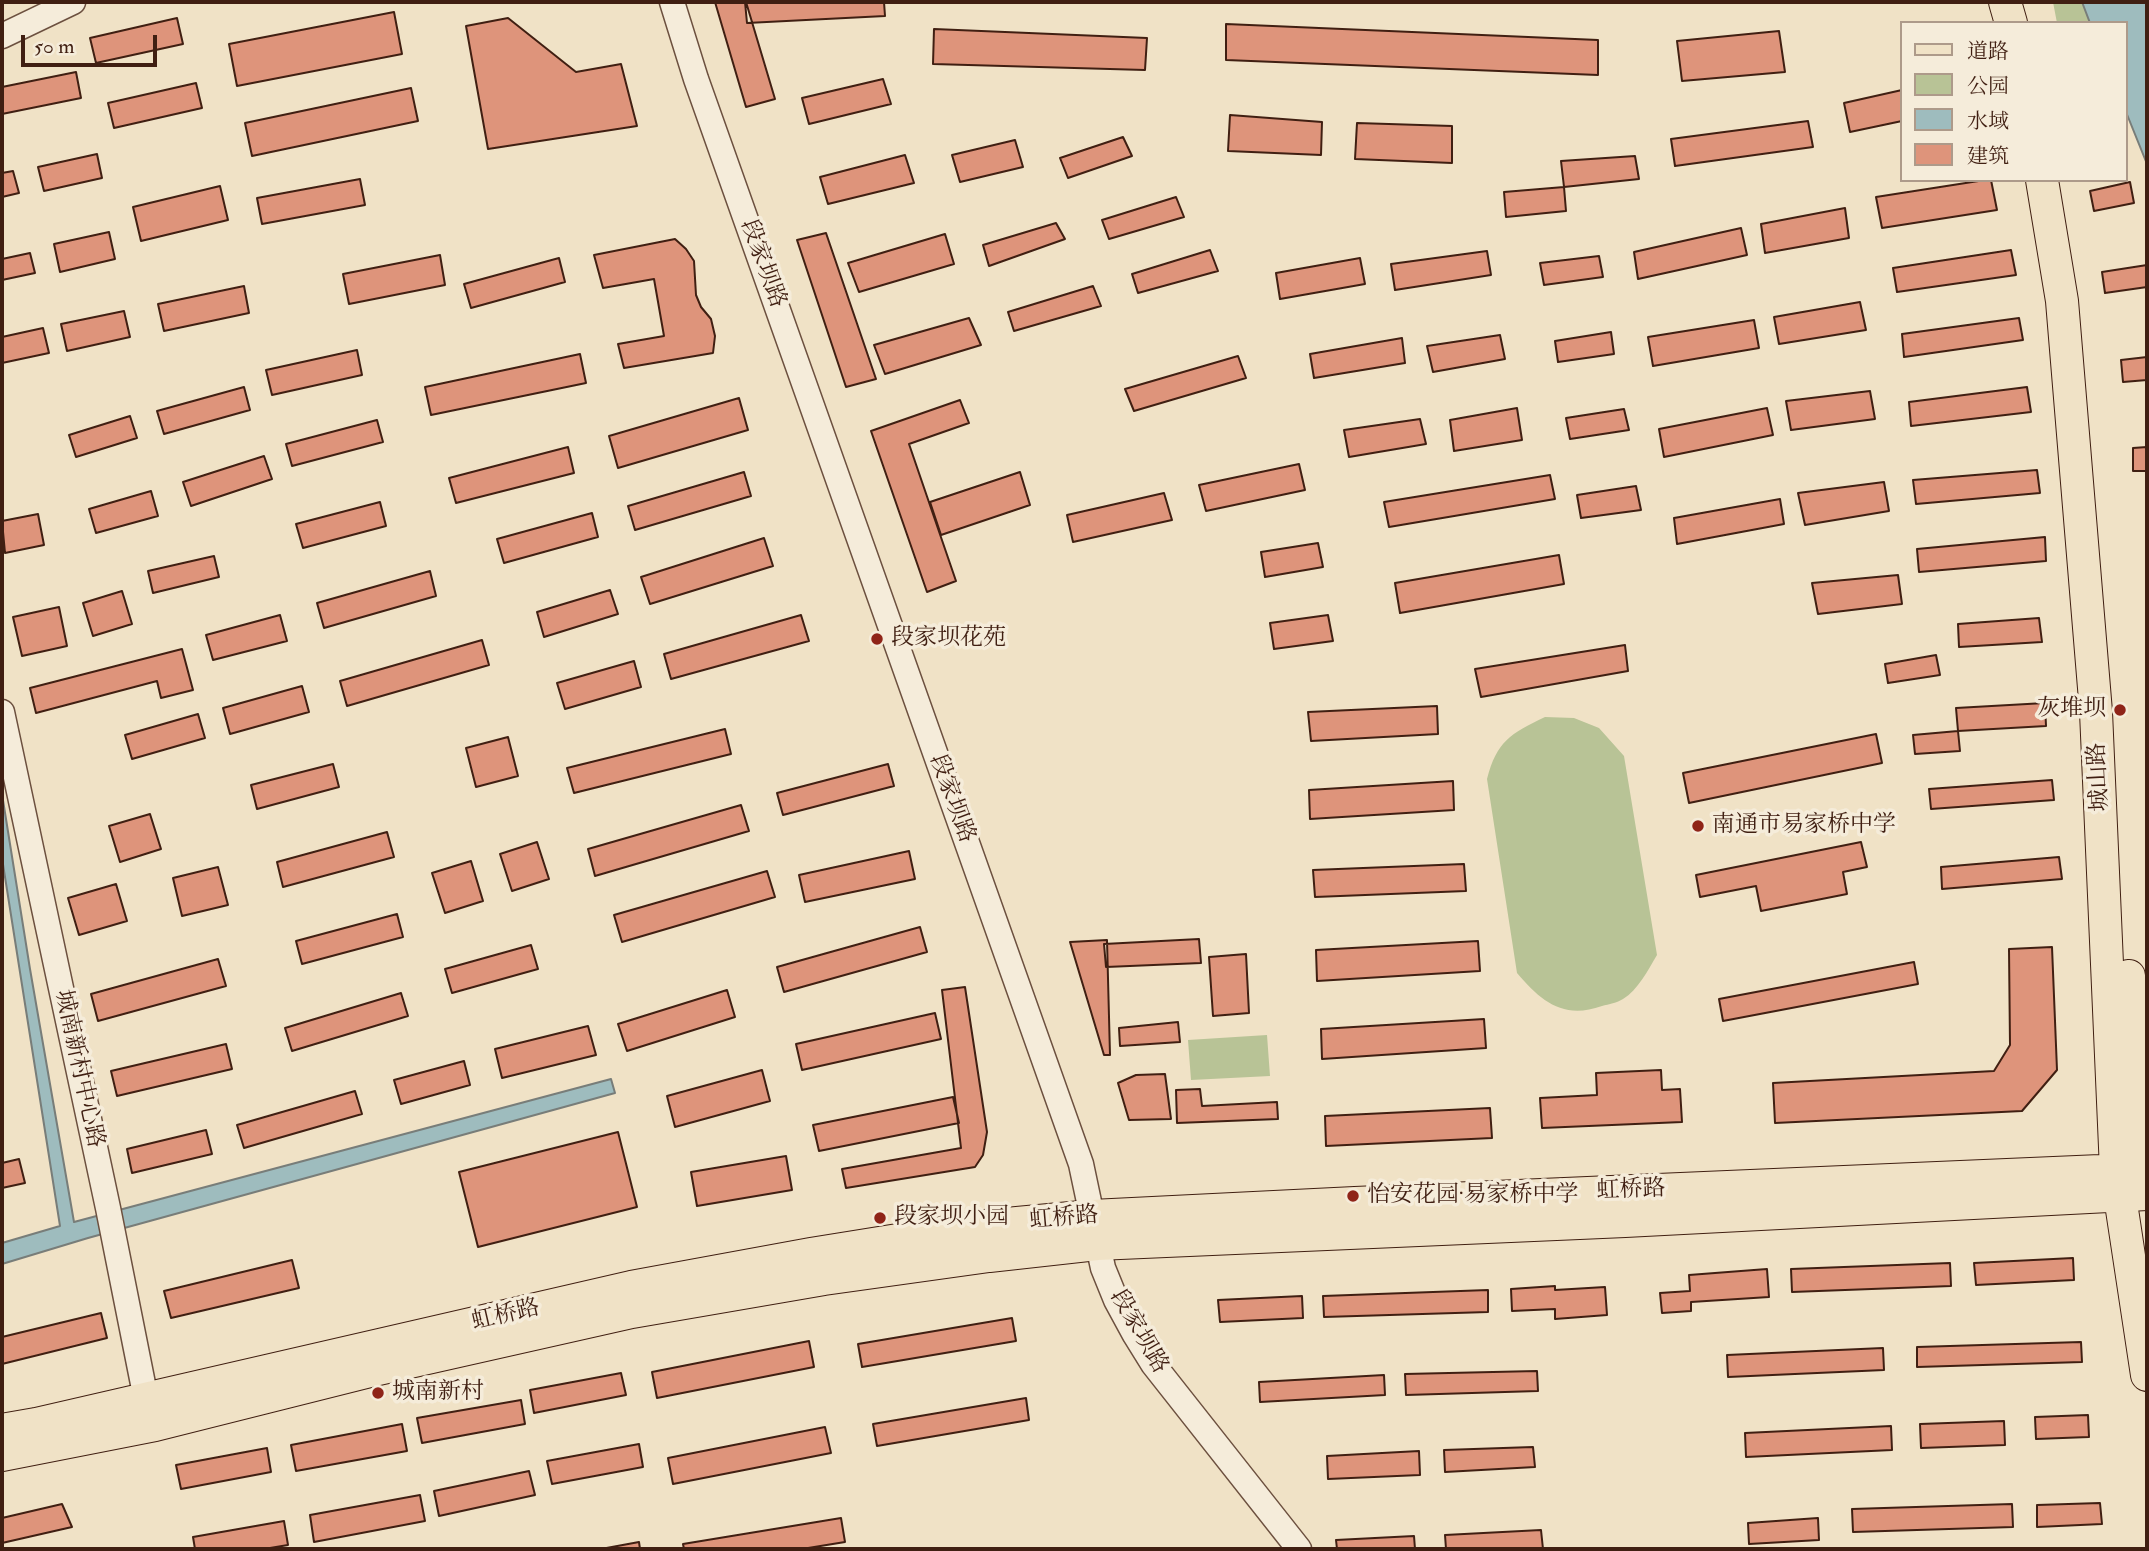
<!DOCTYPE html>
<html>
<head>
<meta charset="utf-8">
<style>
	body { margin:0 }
	#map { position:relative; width:2149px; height:1551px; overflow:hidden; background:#f0e2c6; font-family:"IM FELL Double Pica","Noto Serif SC",serif }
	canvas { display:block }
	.frame { position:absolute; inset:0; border:4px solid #401f12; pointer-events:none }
	.legend { position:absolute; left:1900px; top:21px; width:228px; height:161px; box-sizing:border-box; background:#f5ecda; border:2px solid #ad9a8a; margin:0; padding:9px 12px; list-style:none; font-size:21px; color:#401f12 }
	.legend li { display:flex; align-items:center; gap:14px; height:35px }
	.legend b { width:35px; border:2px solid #ad9a8a }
	.scale { position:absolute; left:21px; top:35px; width:136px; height:32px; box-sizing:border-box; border:4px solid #401f12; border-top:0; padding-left:9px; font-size:21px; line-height:24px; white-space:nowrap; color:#401f12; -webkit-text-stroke:5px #f5ecda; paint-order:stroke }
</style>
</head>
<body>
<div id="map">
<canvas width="2149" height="1551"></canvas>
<div class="frame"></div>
<ul class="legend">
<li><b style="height:9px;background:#f0e2c6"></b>道路</li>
<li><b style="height:19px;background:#b8c396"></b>公园</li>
<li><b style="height:19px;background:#9ebcbe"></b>水域</li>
<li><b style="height:19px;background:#de947b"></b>建筑</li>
</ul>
<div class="scale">50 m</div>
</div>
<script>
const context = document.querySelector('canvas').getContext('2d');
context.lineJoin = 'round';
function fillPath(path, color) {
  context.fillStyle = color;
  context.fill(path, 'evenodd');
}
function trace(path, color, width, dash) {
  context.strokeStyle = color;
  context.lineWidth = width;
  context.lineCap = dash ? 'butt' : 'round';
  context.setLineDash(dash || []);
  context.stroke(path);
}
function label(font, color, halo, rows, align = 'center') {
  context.font = font + ' "IM FELL Double Pica","Noto Serif SC",serif';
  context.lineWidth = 7;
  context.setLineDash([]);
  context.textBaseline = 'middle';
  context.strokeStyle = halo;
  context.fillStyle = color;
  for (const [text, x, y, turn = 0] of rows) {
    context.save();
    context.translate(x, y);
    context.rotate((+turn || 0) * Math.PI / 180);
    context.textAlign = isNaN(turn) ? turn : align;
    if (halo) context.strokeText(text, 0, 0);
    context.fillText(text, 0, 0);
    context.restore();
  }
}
const green = new Path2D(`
	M 2053,2 L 2082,2 L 2090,23 L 2057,23 Z
	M 1545,717 L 1574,718 L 1599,728 L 1624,756 L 1657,955 C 1648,970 1638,990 1623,999 C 1617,1003 1609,1004 1602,1006 C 1563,1020 1541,1001 1517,973 L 1487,779 C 1497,741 1510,734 1545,717 Z
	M 1267,1035 L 1270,1076 L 1191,1080 L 1188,1040 Z`);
const water = new Path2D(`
	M 2082,2 L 2147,2 L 2147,164 L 2126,112 L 2126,23 L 2090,23 Z
	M 2,794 L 30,969 L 74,1222 L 611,1079 L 615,1093 L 88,1238 L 2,1264 L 2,1243 L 60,1226 L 2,858 Z`);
const building = new Path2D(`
	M 715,2 L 746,2 L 775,99 L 746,107 Z
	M 745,2 L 884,2 L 885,16 L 747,23 Z
	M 394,12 L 402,54 L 237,86 L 229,44 Z
	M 177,18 L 183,44 L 96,63 L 90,38 Z
	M 508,18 L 576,72 L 621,64 L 637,126 L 488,149 L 466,26 Z
	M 1226,24 L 1598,40 L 1598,75 L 1226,60 Z
	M 934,29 L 1147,38 L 1145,70 L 933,64 Z
	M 1779,31 L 1785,72 L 1682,81 L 1677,41 Z
	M 76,72 L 81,98 L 2,114 L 2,87 Z
	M 883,79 L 891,104 L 809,124 L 802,98 Z
	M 196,83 L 202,108 L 114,128 L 108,103 Z
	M 411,88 L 418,121 L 252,156 L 245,123 Z
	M 1902,90 L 1902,121 L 1850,132 L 1844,103 Z
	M 1230,115 L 1322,122 L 1321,155 L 1228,151 Z
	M 1808,121 L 1813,147 L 1675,166 L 1671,139 Z
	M 1357,123 L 1452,126 L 1452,163 L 1355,159 Z
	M 1123,137 L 1132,156 L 1068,178 L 1060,158 Z
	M 1015,140 L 1023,167 L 960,182 L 952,155 Z
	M 97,154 L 102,178 L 44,191 L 38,167 Z
	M 905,155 L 914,183 L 828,204 L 820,177 Z
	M 1635,156 L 1639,179 L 1564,187 L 1561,161 Z
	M 13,171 L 19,193 L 2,197 L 2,173 Z
	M 360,179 L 365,205 L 262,224 L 257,198 Z
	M 1985,180 L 1991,180 L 1997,210 L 1882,228 L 1876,197 Z
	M 2130,182 L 2134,203 L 2094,211 L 2090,191 Z
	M 220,186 L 228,220 L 141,241 L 133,207 Z
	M 1564,187 L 1566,211 L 1506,217 L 1504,192 Z
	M 1176,197 L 1184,217 L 1109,239 L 1102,220 Z
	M 1845,208 L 1849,238 L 1765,253 L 1761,224 Z
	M 1056,223 L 1065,239 L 989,266 L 983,245 Z
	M 1741,228 L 1747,255 L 1638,279 L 1634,252 Z
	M 109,232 L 115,259 L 60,272 L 54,244 Z
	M 826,233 L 876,379 L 846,387 L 797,240 Z
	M 945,234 L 954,264 L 859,292 L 848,263 Z
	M 675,239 L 686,249 L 694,261 L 696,295 L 701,307 L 711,319 L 715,336 L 713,353 L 624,368 L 618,344 L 664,336 L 654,279 L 603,288 L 594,255 Z
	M 1210,250 L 1218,271 L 1138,293 L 1132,274 Z
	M 2011,250 L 2016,275 L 1897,292 L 1893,268 Z
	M 1487,251 L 1491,275 L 1395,290 L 1391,264 Z
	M 30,253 L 35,273 L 2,280 L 2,259 Z
	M 440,255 L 445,285 L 349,304 L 343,274 Z
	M 1599,256 L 1603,277 L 1544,285 L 1540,263 Z
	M 559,258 L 565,282 L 471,308 L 464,284 Z
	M 1360,258 L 1365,284 L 1280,299 L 1276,273 Z
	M 2147,265 L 2147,287 L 2105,293 L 2102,272 Z
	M 244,286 L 249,313 L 164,331 L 158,304 Z
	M 1093,286 L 1101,306 L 1014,331 L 1008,312 Z
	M 1860,302 L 1866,330 L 1779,344 L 1774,317 Z
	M 124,311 L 130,337 L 67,351 L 61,324 Z
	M 969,318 L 981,345 L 885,374 L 874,345 Z
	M 2019,318 L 2023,340 L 1904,357 L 1902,334 Z
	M 1754,320 L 1759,348 L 1653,366 L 1648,337 Z
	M 43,328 L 49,353 L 2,363 L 2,337 Z
	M 1611,332 L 1614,354 L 1558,362 L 1555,341 Z
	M 1500,335 L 1505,359 L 1433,372 L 1427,346 Z
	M 1402,338 L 1405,363 L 1314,378 L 1310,354 Z
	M 357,350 L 362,375 L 272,395 L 266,370 Z
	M 580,354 L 586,383 L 431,415 L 425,387 Z
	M 1238,356 L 1246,378 L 1134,411 L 1125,389 Z
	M 2147,357 L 2147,380 L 2123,382 L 2121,360 Z
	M 244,387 L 250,410 L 164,434 L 157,411 Z
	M 2027,387 L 2031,412 L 1911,426 L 1909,402 Z
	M 1870,391 L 1875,419 L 1791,430 L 1786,401 Z
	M 739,398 L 748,430 L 618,468 L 609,436 Z
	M 960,400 L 969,423 L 909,444 L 956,581 L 927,592 L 871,431 Z
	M 1517,408 L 1522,440 L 1454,451 L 1450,420 Z
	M 1767,408 L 1773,435 L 1664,457 L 1659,429 Z
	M 1624,409 L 1629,430 L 1570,439 L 1566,418 Z
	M 130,416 L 137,438 L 76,457 L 69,435 Z
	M 1420,419 L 1426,444 L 1349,457 L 1344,430 Z
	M 377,420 L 383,442 L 292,466 L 286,444 Z
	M 568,447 L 574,473 L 456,503 L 449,478 Z
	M 2147,447 L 2147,471 L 2133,471 L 2133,448 Z
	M 264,456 L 272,479 L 191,506 L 183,482 Z
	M 1299,464 L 1305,490 L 1206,511 L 1199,485 Z
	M 2037,470 L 2040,493 L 1916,504 L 1913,480 Z
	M 744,472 L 751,496 L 635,530 L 628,506 Z
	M 1020,472 L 1030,505 L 941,535 L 930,502 Z
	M 1550,475 L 1555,499 L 1389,527 L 1384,502 Z
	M 1884,482 L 1889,511 L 1805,525 L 1798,493 Z
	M 1636,486 L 1641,510 L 1581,518 L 1577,495 Z
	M 151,491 L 158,516 L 96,533 L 89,509 Z
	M 1164,493 L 1172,520 L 1073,542 L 1067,515 Z
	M 1780,499 L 1784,524 L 1677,544 L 1674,518 Z
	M 380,502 L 386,526 L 303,548 L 296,524 Z
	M 592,513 L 598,537 L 504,563 L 497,539 Z
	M 38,514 L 44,545 L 5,553 L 2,521 Z
	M 2045,537 L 2046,561 L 1919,572 L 1917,549 Z
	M 764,538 L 773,566 L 650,604 L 641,577 Z
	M 1318,543 L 1323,567 L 1265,577 L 1261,552 Z
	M 1559,555 L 1564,584 L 1400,613 L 1395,583 Z
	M 214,556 L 219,577 L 153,593 L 148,571 Z
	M 430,571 L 436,596 L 324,628 L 317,603 Z
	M 1898,575 L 1902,604 L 1818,614 L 1812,583 Z
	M 610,590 L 618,614 L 544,637 L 537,612 Z
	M 122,591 L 132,624 L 93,636 L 83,603 Z
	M 59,607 L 67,646 L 22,656 L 13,617 Z
	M 280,615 L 287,641 L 213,660 L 206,635 Z
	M 801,615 L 809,641 L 671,679 L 664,654 Z
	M 1328,615 L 1333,641 L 1274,649 L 1270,623 Z
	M 2039,618 L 2042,642 L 1959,647 L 1958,624 Z
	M 482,640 L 489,665 L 347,706 L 340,681 Z
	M 1625,645 L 1628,671 L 1481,697 L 1475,669 Z
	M 182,649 L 193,690 L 161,698 L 157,681 L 36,713 L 30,688 Z
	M 1936,655 L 1940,675 L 1888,683 L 1885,664 Z
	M 634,661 L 641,687 L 565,709 L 557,683 Z
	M 302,686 L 309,712 L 230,734 L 223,708 Z
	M 2045,703 L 2046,726 L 1958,731 L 1956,708 Z
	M 1437,706 L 1438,734 L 1311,741 L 1308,712 Z
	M 198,714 L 205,738 L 132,759 L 125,735 Z
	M 725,729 L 731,754 L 574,793 L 567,768 Z
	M 1958,731 L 1960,751 L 1915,754 L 1913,735 Z
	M 1876,734 L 1882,763 L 1689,803 L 1683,773 Z
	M 508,737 L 518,776 L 476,787 L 466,748 Z
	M 333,764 L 339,787 L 257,809 L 251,785 Z
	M 888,764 L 894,786 L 783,815 L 777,793 Z
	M 2052,780 L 2054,800 L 1931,809 L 1929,789 Z
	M 1453,781 L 1454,810 L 1310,819 L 1309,790 Z
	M 741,805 L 749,831 L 595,876 L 588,849 Z
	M 150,814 L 161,849 L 120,862 L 109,826 Z
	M 387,832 L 394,857 L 283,887 L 277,862 Z
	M 537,842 L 549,879 L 512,891 L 500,854 Z
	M 1861,842 L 1867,867 L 1843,872 L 1847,894 L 1761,911 L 1756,886 L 1700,897 L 1696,875 Z
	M 909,851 L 915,879 L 805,902 L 799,875 Z
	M 2059,857 L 2062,879 L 1942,889 L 1941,867 Z
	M 471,861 L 483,901 L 445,913 L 432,873 Z
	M 1464,864 L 1466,891 L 1315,897 L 1313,870 Z
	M 218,867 L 228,905 L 182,916 L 173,878 Z
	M 767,871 L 775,897 L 622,942 L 614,915 Z
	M 116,884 L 127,921 L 79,935 L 68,898 Z
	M 397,914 L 403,937 L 302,964 L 296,941 Z
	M 920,927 L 927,952 L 784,992 L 777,967 Z
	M 1199,939 L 1201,963 L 1106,967 L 1104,944 Z
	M 1107,940 L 1110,1055 L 1104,1055 L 1070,942 Z
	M 1478,941 L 1480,971 L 1317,981 L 1316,950 Z
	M 531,945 L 538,969 L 452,993 L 445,969 Z
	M 2052,947 L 2057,1070 L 2022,1111 L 1775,1123 L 1773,1083 L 1994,1071 L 2010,1045 L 2009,949 Z
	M 1246,954 L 1249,1013 L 1213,1016 L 1209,957 Z
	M 218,959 L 226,986 L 98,1021 L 91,994 Z
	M 1914,962 L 1918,984 L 1723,1021 L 1719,999 Z
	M 965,987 L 987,1132 L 983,1155 L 975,1167 L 846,1188 L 842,1169 L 961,1148 L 942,990 Z
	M 727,990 L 735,1017 L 627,1051 L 618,1024 Z
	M 401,993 L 408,1016 L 292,1051 L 285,1028 Z
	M 935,1013 L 941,1039 L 802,1070 L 796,1044 Z
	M 1484,1019 L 1486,1048 L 1322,1059 L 1321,1029 Z
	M 1178,1022 L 1180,1042 L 1120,1046 L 1119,1028 Z
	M 588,1026 L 596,1055 L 502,1078 L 495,1049 Z
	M 226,1044 L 232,1069 L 117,1096 L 111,1071 Z
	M 464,1061 L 470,1085 L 401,1104 L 394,1080 Z
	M 762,1070 L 770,1101 L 675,1127 L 667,1096 Z
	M 1661,1070 L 1662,1090 L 1680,1089 L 1682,1122 L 1542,1128 L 1540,1098 L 1597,1095 L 1596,1073 Z
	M 1165,1074 L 1171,1119 L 1129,1120 L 1118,1083 L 1136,1075 Z
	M 1200,1089 L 1202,1106 L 1277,1102 L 1278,1119 L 1177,1123 L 1176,1090 Z
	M 355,1091 L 362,1114 L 244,1148 L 237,1125 Z
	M 953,1097 L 959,1123 L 819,1151 L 813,1125 Z
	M 1490,1108 L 1492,1138 L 1326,1146 L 1325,1116 Z
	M 206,1130 L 212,1154 L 132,1173 L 127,1149 Z
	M 618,1132 L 637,1207 L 478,1247 L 459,1172 Z
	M 786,1156 L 792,1190 L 697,1206 L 691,1172 Z
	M 19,1159 L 25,1183 L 2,1188 L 2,1163 Z
	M 2073,1258 L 2074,1280 L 1976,1285 L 1974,1263 Z
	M 292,1260 L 299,1288 L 171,1318 L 164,1291 Z
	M 1950,1263 L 1951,1286 L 1792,1292 L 1791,1269 Z
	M 1767,1269 L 1769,1297 L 1691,1302 L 1691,1311 L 1662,1313 L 1660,1293 L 1690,1291 L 1689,1275 Z
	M 1555,1286 L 1555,1290 L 1605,1287 L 1607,1315 L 1555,1319 L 1555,1309 L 1512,1311 L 1511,1289 Z
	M 1488,1290 L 1488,1312 L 1324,1317 L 1323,1296 Z
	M 1302,1296 L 1303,1318 L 1220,1322 L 1218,1300 Z
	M 101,1313 L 107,1338 L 2,1364 L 2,1337 Z
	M 1012,1318 L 1016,1341 L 862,1367 L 858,1344 Z
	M 809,1341 L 814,1367 L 657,1398 L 652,1372 Z
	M 2081,1342 L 2082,1362 L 1917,1367 L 1917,1347 Z
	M 1883,1348 L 1884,1370 L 1728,1377 L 1727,1355 Z
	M 1537,1371 L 1538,1391 L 1406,1395 L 1405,1374 Z
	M 621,1373 L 626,1395 L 534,1413 L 530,1390 Z
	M 1384,1375 L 1385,1395 L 1260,1402 L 1259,1382 Z
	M 1026,1398 L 1029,1420 L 877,1446 L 873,1424 Z
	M 521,1400 L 525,1424 L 422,1443 L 417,1418 Z
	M 2088,1415 L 2089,1437 L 2036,1439 L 2035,1417 Z
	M 2004,1421 L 2005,1445 L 1921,1448 L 1920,1424 Z
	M 402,1424 L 407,1451 L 296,1471 L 291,1445 Z
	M 1891,1426 L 1892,1450 L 1746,1457 L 1745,1433 Z
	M 825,1427 L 831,1453 L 673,1484 L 668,1458 Z
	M 639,1444 L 643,1467 L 552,1484 L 547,1461 Z
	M 1533,1447 L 1535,1467 L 1445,1472 L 1444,1450 Z
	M 267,1448 L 271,1472 L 181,1489 L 176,1465 Z
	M 1419,1451 L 1420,1475 L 1328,1479 L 1327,1456 Z
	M 529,1471 L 535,1495 L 439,1516 L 434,1491 Z
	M 420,1495 L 425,1521 L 314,1542 L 310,1515 Z
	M 2100,1503 L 2102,1524 L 2037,1527 L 2037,1505 Z
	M 62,1504 L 72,1527 L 2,1543 L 2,1518 Z
	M 2012,1504 L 2013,1527 L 1853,1532 L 1852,1509 Z
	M 841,1518 L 845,1542 L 802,1549 L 684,1549 L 683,1544 Z
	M 1818,1518 L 1819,1540 L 1749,1544 L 1748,1523 Z
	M 284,1521 L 288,1545 L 264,1549 L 195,1549 L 193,1537 Z
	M 1541,1530 L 1543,1549 L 1446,1549 L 1445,1535 Z
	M 1414,1536 L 1415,1549 L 1337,1549 L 1336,1540 Z
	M 639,1542 L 640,1549 L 601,1549 Z`);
const minor = new Path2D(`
	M 672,2 L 696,79 L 1081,1164 L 1103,1268 L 1116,1300 L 1135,1335 L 1153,1364 L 1299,1549
	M 2,36 L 73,2
	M 2,712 L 108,1208 L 146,1399 L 151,1413`);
const major = new Path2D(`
	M 2005,2 L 2011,23
	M 2042,180 L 2062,301 L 2096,712 L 2116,1170 L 2147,1375
	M 2129,976 L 2146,1190
	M 2,1430 L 36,1424 L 631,1287 L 811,1254 L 985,1226 L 1092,1216 L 1355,1203 L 2147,1169
	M 2,1455 L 155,1425 L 370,1371 L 632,1312 L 824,1279 L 989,1256 L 1097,1244 L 1625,1221 L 2147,1194`);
const markers = [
	[877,639,7,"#8f2418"],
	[2120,710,7,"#8f2418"],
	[1698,826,7,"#8f2418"],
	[1353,1196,7,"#8f2418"],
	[880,1218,7,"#8f2418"],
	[378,1393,7,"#8f2418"]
];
const streetNames = [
	["段家坝路",762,264,70],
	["城山路",2100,777,-93],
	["段家坝路",951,799,70],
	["城南新村中心路",78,1069,78],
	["虹桥路",1631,1191,-2],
	["虹桥路",1064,1219,-5],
	["虹桥路",506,1316,-13],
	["段家坝路",1138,1332,60]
];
const poiNames = [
	["段家坝花苑",891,639],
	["灰堆坝",2106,710,"right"],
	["南通市易家桥中学",1712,826],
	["怡安花园·易家桥中学",1367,1196],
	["段家坝小园",894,1218],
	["城南新村",392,1393]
];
fillPath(green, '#b8c396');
fillPath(water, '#9ebcbe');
trace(water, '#787d79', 2);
fillPath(building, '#de947b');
trace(building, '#401f12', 2);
trace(minor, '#6c503f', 27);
trace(major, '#401f12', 34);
trace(minor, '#f5ecda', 24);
trace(major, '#f0e2c6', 32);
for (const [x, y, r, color] of markers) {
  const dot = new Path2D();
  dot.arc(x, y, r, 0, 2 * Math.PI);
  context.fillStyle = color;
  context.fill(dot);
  trace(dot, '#f5ecda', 2.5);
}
label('23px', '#401f12', '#f5ecda', streetNames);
label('23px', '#401f12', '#f5ecda', poiNames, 'left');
</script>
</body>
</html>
